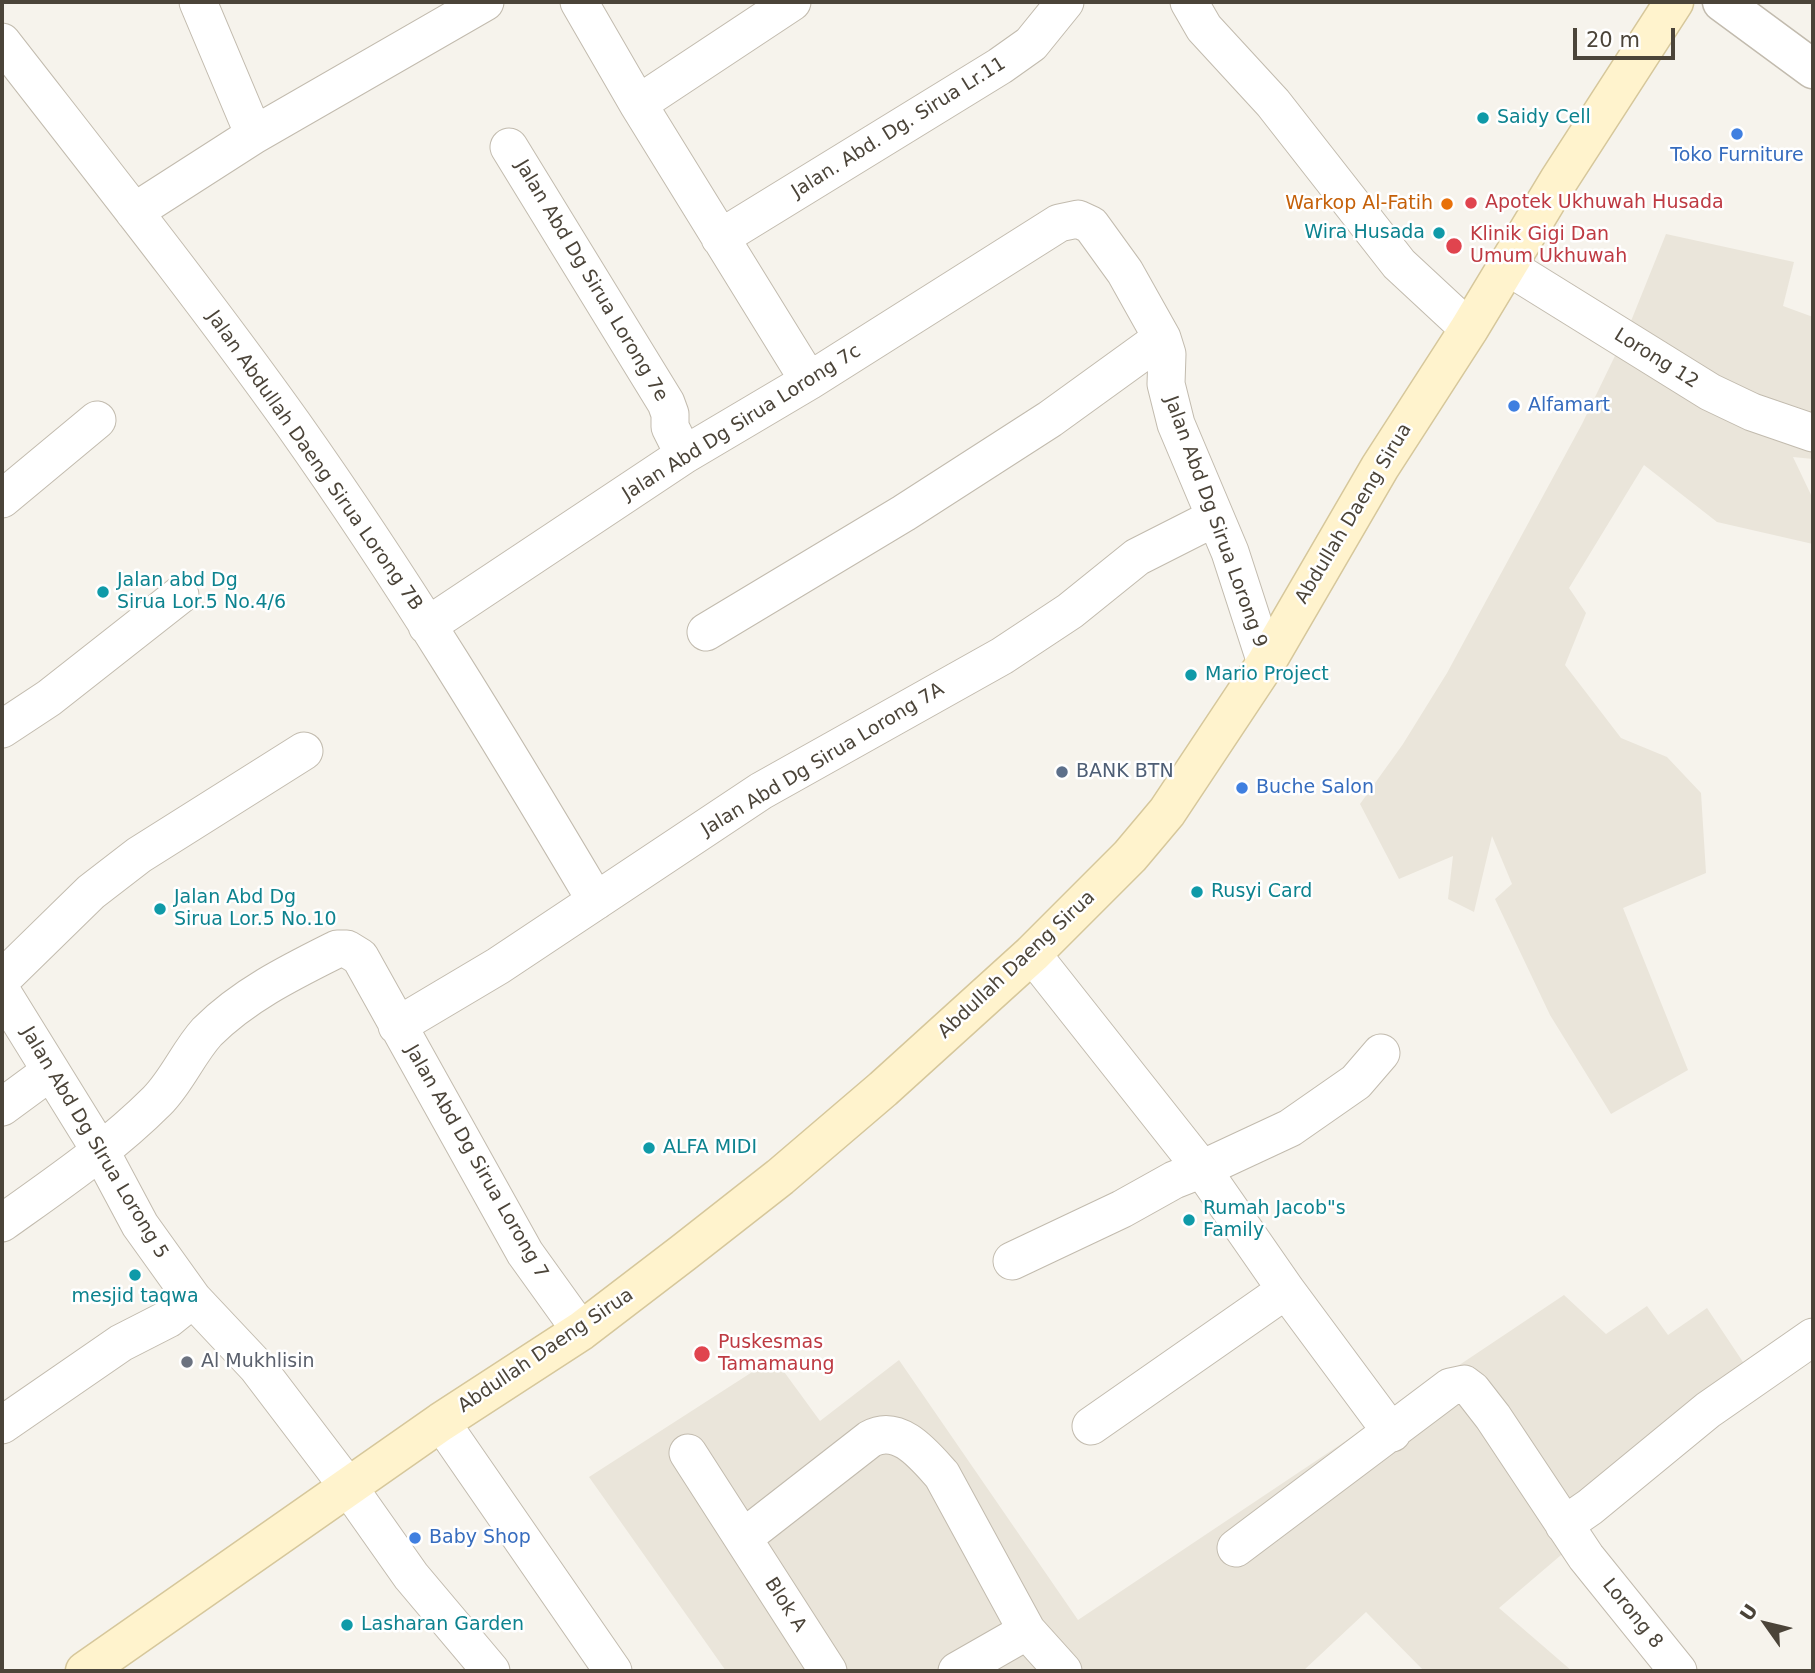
<!DOCTYPE html>
<html>
<head>
<meta charset="utf-8">
<style>
	body { margin:0 }
	#map { position:relative; width:1815px; height:1673px; overflow:hidden; background:#f6f3ec; font-family:"DejaVu Sans",sans-serif }
	canvas { display:block }
	.frame { position:absolute; inset:0; border:4px solid #4b4439; pointer-events:none }
	.north { position:absolute; left:1731px; top:1589px; width:70px; height:70px; -webkit-text-stroke:5px #fff; paint-order:stroke; rotate:304deg; font-size:19px; font-weight:700; line-height:28px; text-align:center; color:#4b4439 }
	.north::after { content:''; display:block; margin:auto; width:24px; height:32px; background:#4b4439; clip-path:polygon(50% 0,100% 100%,50% 72%,0 100%) }
	.scale { position:absolute; left:1573px; top:28px; width:102px; height:32px; box-sizing:border-box; border:4px solid #4b4439; border-top:0; padding-left:9px; font-size:21px; line-height:24px; white-space:nowrap; color:#4b4439; -webkit-text-stroke:5px #fff; paint-order:stroke }
</style>
</head>
<body>
<div id="map">
<canvas width="1815" height="1673"></canvas>
<div class="frame"></div>
<div class="north">U</div>
<div class="scale">20 m</div>
</div>
<script>
const context = document.querySelector('canvas').getContext('2d');
context.lineJoin = 'round';
function fillPath(path, color) {
  context.fillStyle = color;
  context.fill(path, 'evenodd');
}
function trace(path, color, width, dash) {
  context.strokeStyle = color;
  context.lineWidth = width;
  context.lineCap = dash ? 'butt' : 'round';
  context.setLineDash(dash || []);
  context.stroke(path);
}
function label(font, color, halo, rows, align = 'center') {
  context.font = font + ' "DejaVu Sans",sans-serif';
  context.lineWidth = 5;
  context.setLineDash([]);
  context.textBaseline = 'middle';
  context.strokeStyle = halo;
  context.fillStyle = color;
  for (const [text, x, y, turn = 0] of rows) {
    context.save();
    context.translate(x, y);
    context.rotate((+turn || 0) * Math.PI / 180);
    context.textAlign = isNaN(turn) ? turn : align;
    if (halo) context.strokeText(text, 0, 0);
    context.fillText(text, 0, 0);
    context.restore();
  }
}
const residential = new Path2D(`
	M 1666,234 L 1794,262 L 1783,306 L 1813,317 L 1813,459 L 1793,457 L 1813,499 L 1813,544 L 1717,522 L 1644,465 L 1569,588 L 1586,613 L 1565,665 L 1621,738 L 1667,757 L 1701,793 L 1706,873 L 1623,908 L 1688,1070 L 1611,1114 L 1550,1015 L 1495,899 L 1512,884 L 1492,836 L 1474,912 L 1448,899 L 1453,856 L 1399,879 L 1360,804 L 1403,744 L 1447,673 L 1582,424 L 1627,331 Z
	M 1564,1295 L 1606,1334 L 1647,1306 L 1668,1335 L 1707,1308 L 1749,1371 L 1663,1468 L 1499,1608 L 1572,1671 L 1424,1671 L 1366,1612 L 1303,1671 L 726,1671 L 589,1477 L 774,1358 L 820,1421 L 899,1360 L 1078,1620 Z`);
const minor = new Path2D(`
	M 198,2 L 254,135
	M 579,2 L 638,104 L 809,381
	M 1189,2 L 1204,28 L 1273,103 L 1399,264 L 1469,329
	M 2,42 C 100,168 200,294 293,424 C 402,578 500,739 596,901
	M 638,104 L 792,2
	M 509,147 L 666,403 L 670,414 L 670,427 L 684,455
	M 134,212 L 254,135 L 485,2
	M 720,238 L 1000,66 L 1031,44 L 1065,2
	M 1507,266 L 1710,392 L 1752,412 L 1813,433
	M 2,499 L 97,420
	M 427,626 L 684,455 L 809,381 L 1059,223 L 1078,219 L 1091,225 L 1125,272 L 1162,338 L 1167,354 L 1166,384 L 1176,424 L 1230,552 L 1266,663
	M 706,632 L 904,513 L 1050,419 L 1162,338
	M 2,729 L 49,698 L 180,595
	M 1032,954 L 1202,1169 L 1286,1290 L 1392,1433
	M 2,979 L 91,892 L 139,855 L 304,751
	M 2,992 L 101,1152 L 140,1225 L 193,1299 L 257,1367 L 349,1488 L 411,1576 L 491,1671
	M 397,1026 L 498,966 L 761,791 L 1002,656 L 1070,611 L 1137,557 L 1214,518
	M 2,1107 L 51,1071
	M 2,1223 C 55,1185 110,1148 157,1101 C 177,1081 188,1053 207,1032 C 244,995 291,972 337,949 L 347,949 L 360,957 L 525,1253 L 581,1331
	M 1012,1261 L 1122,1209 L 1174,1180 L 1202,1169 L 1290,1128 L 1356,1082 L 1381,1053
	M 441,1422 L 613,1671
	M 2,1425 L 121,1343 L 168,1319 L 193,1299
	M 1091,1426 L 1286,1290
	M 688,1453 L 828,1671
	M 1564,1525 L 1590,1507 L 1708,1410 L 1813,1337
	M 743,1538 L 870,1439 C 899,1423 924,1455 942,1475 L 1027,1631 L 1063,1671
	M 1236,1548 L 1450,1387 L 1464,1384 L 1472,1390 L 1493,1417 L 1586,1557 L 1678,1671
	M 957,1671 L 1027,1631`);
const tertiary = new Path2D(`
	M 1722,2 L 1813,69`);
const secondary = new Path2D(`
	M 85,1671 L 441,1422 L 581,1331 L 683,1253 L 780,1177 L 883,1089 L 1032,954 L 1130,856 L 1167,812 L 1266,663 L 1380,467 L 1469,329 L 1559,180 L 1674,2`);
const markers = [
	[1483,118,7,"#0f9aa8"],
	[1737,134,7,"#3f7fe0"],
	[1471,203,7,"#e0444e"],
	[1447,204,7,"#e8710a"],
	[1439,233,7,"#0f9aa8"],
	[1454,246,9,"#e0444e"],
	[1514,406,7,"#3f7fe0"],
	[103,592,7,"#0f9aa8"],
	[1191,675,7,"#0f9aa8"],
	[1062,772,7,"#5c6f8a"],
	[1242,788,7,"#3f7fe0"],
	[1197,892,7,"#0f9aa8"],
	[160,909,7,"#0f9aa8"],
	[649,1148,7,"#0f9aa8"],
	[1189,1220,7,"#0f9aa8"],
	[135,1275,7,"#0f9aa8"],
	[702,1354,9,"#e0444e"],
	[187,1362,7,"#6b7280"],
	[415,1538,7,"#3f7fe0"],
	[347,1625,7,"#0f9aa8"]
];
const cultureNames = [
	["Saidy Cell",1497,118],
	["Wira Husada",1425,233,"right"],
	["Jalan abd Dg",117,581],
	["Sirua Lor.5 No.4/6",117,603],
	["Mario Project",1205,675],
	["Rusyi Card",1211,892],
	["Jalan Abd Dg",174,898],
	["Sirua Lor.5 No.10",174,920],
	["ALFA MIDI",663,1148],
	["Rumah Jacob\"s",1203,1209],
	["Family",1203,1231],
	["mesjid taqwa",135,1297,"center"],
	["Lasharan Garden",361,1625]
];
const streetNames = [
	["Jalan. Abd. Dg. Sirua Lr.11",899,128,-32],
	["Jalan Abd Dg Sirua Lorong 7e",591,281,59],
	["Lorong 12",1656,359,32],
	["Jalan Abd Dg Sirua Lorong 7c",742,423,-32],
	["Jalan Abdullah Daeng Sirua Lorong 7B",314,461,55],
	["Abdullah Daeng Sirua",1354,514,-59],
	["Jalan Abd Dg Sirua Lorong 9",1215,522,70],
	["Jalan Abd Dg Sirua Lorong 7A",823,760,-31],
	["Abdullah Daeng Sirua",1017,965,-43],
	["Jalan Abd Dg SIrua Lorong 5",94,1143,59],
	["Jalan Abd Dg Sirua Lorong 7",476,1162,60],
	["Abdullah Daeng Sirua",546,1351,-34],
	["Blok A",785,1605,57],
	["Lorong 8",1632,1614,51]
];
const shopNames = [
	["Toko Furniture",1737,156,"center"],
	["Alfamart",1528,406],
	["Buche Salon",1256,788],
	["Baby Shop",429,1538]
];
const healthNames = [
	["Apotek Ukhuwah Husada",1485,203],
	["Klinik Gigi Dan",1470,235],
	["Umum Ukhuwah",1470,257],
	["Puskesmas",718,1343],
	["Tamamaung",718,1365]
];
const foodNames = [
	["Warkop Al-Fatih",1433,204]
];
const serviceNames = [
	["BANK BTN",1076,772]
];
const worshipNames = [
	["Al Mukhlisin",201,1362]
];
fillPath(residential, '#eae5da');
trace(minor, '#c2bbae', 39);
trace(tertiary, '#c2bbae', 41);
trace(secondary, '#d6c79b', 41);
trace(minor, '#fff', 37);
trace(tertiary, '#fff', 38);
trace(secondary, '#fff3cd', 38);
for (const [x, y, r, color] of markers) {
  const dot = new Path2D();
  dot.arc(x, y, r, 0, 2 * Math.PI);
  context.fillStyle = color;
  context.fill(dot);
  trace(dot, '#fff', 2.5);
}
label('19px', '#0d838f', '#fff', cultureNames, 'left');
label('19px', '#4b4439', '#fff', streetNames);
label('19px', '#366cbe', '#fff', shopNames, 'left');
label('19px', '#be3a42', '#fff', healthNames, 'left');
label('19px', '#c56008', '#fff', foodNames, 'right');
label('19px', '#4e5e75', '#fff', serviceNames, 'left');
label('19px', '#5b616d', '#fff', worshipNames, 'left');
</script>
</body>
</html>
